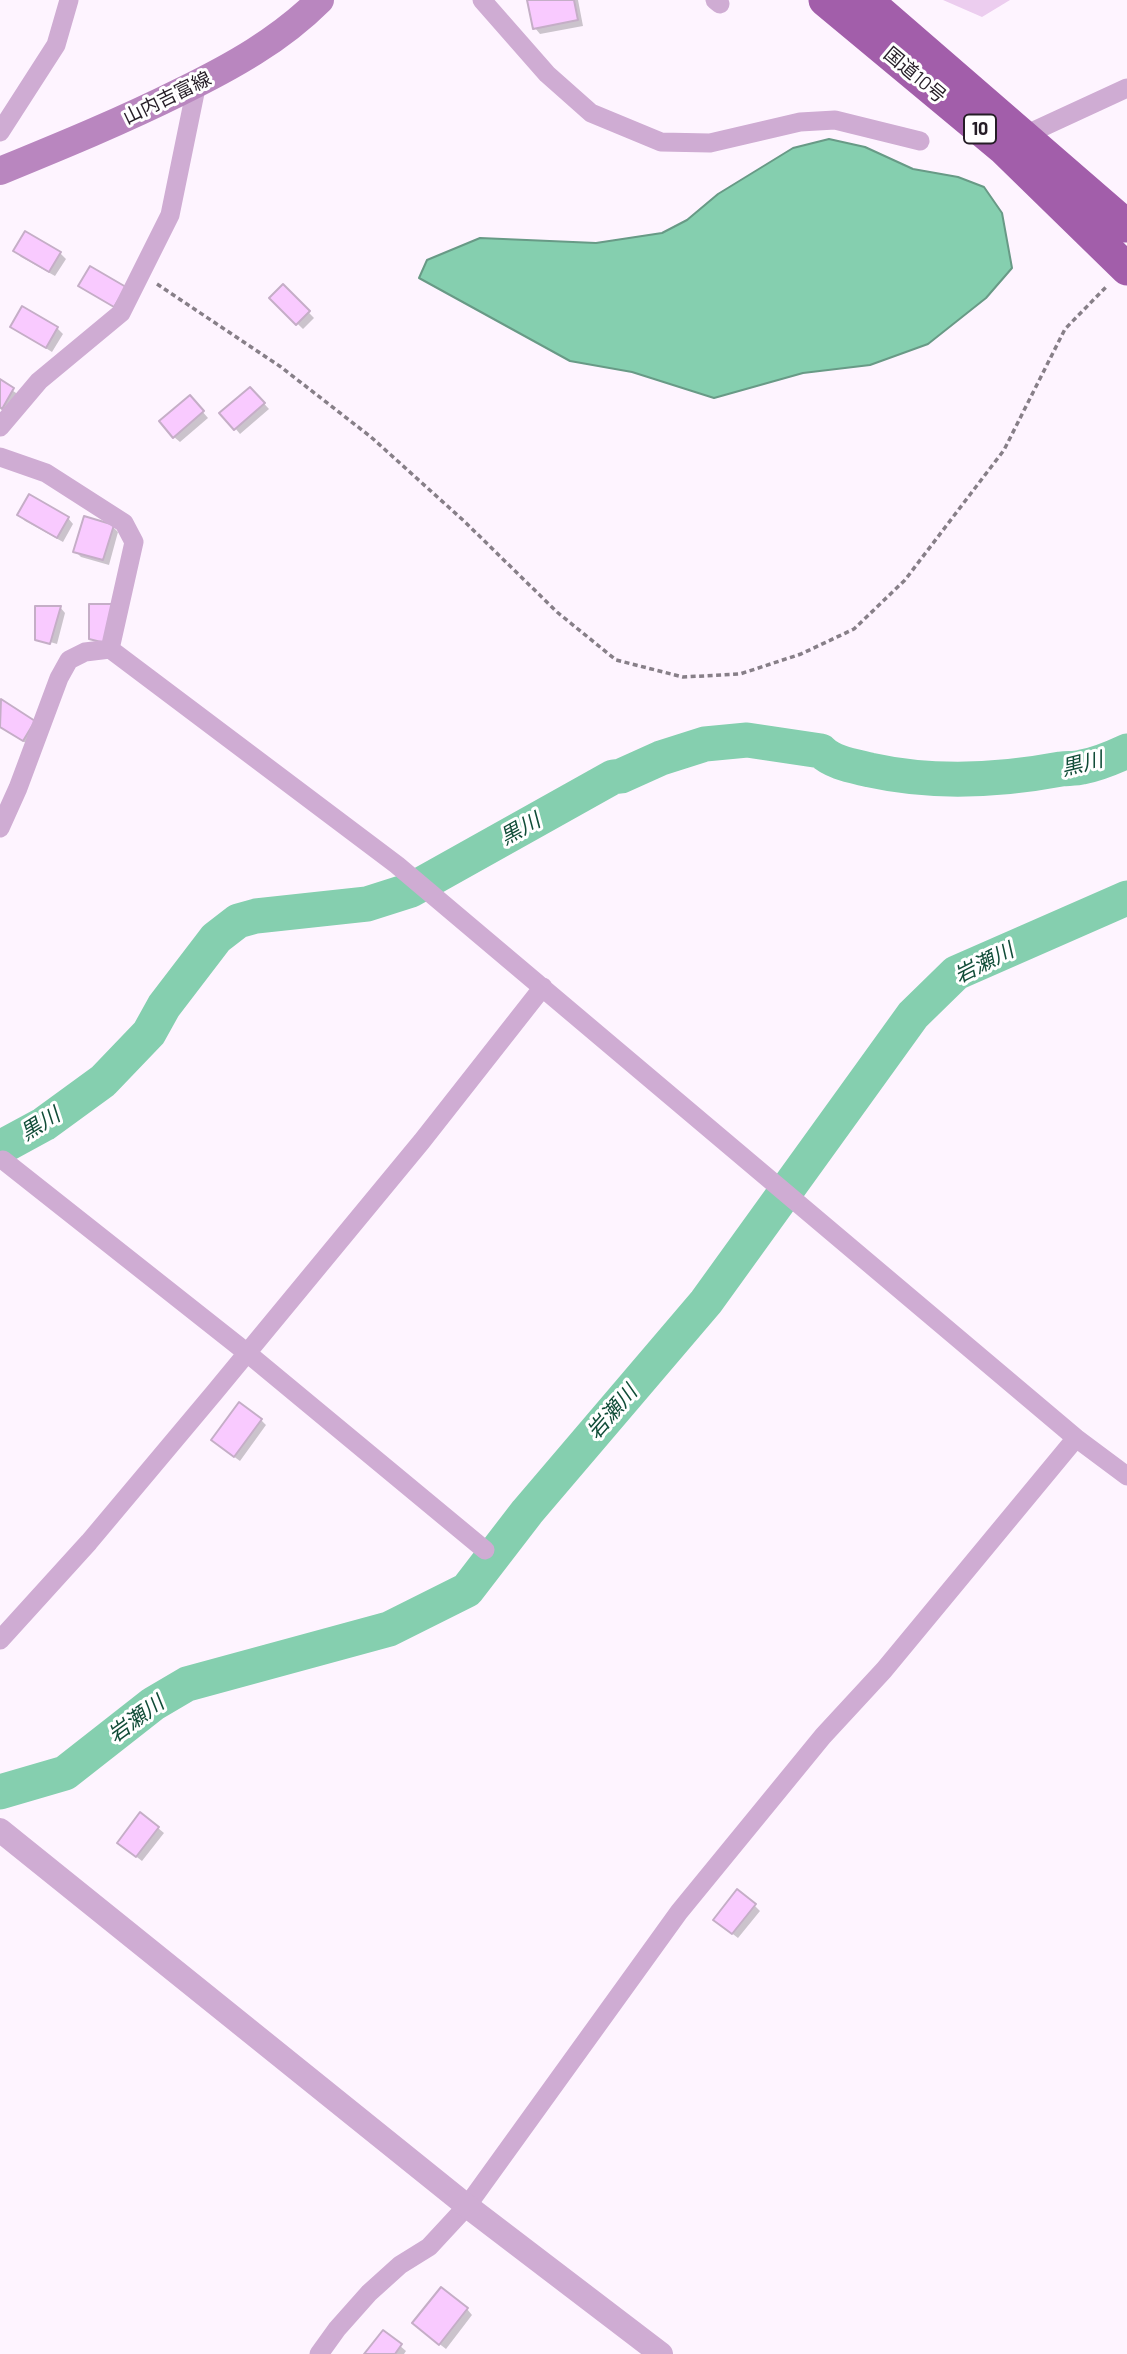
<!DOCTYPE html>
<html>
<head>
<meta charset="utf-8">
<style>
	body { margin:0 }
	canvas { display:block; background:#fef4ff }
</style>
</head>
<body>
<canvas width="1127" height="2354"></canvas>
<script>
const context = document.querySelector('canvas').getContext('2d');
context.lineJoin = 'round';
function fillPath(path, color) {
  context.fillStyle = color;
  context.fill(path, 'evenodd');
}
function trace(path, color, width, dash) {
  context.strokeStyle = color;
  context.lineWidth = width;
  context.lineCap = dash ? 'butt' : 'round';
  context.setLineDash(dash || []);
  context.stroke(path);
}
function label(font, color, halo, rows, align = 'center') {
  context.font = font + ' Barlow,"Noto Sans JP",sans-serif';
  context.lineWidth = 6;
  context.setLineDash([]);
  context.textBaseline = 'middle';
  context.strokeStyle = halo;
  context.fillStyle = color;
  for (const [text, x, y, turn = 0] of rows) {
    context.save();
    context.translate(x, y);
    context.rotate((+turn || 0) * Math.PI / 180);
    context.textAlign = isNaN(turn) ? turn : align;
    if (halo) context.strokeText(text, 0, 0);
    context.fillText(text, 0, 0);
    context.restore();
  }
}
const green = new Path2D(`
	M 943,0 L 1010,0 L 982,17 Z`);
const water = new Path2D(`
	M 829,139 L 865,147 L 913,169 L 958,177 L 984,187 L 1002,213 L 1012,268 L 986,298 L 928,344 L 870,365 L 803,373 L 714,398 L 632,372 L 570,361 L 419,278 L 427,260 L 480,238 L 596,243 L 662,233 L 687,220 L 718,194 L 793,148 Z`);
const shadow = new Path2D(`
	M 529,0 L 578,0 L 583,26 L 540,34 L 535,28 Z
	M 15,251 L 60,253 L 66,259 L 55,276 L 21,257 Z
	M 91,268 L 120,311 L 80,286 Z
	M 283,286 L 314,318 L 303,329 L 271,298 Z
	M 12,327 L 57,328 L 63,334 L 52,352 Z
	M 0,382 L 19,395 L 8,413 L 0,408 Z
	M 256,395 L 269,409 L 240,434 L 235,428 Z
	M 195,403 L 208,418 L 180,442 L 174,437 Z
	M 19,515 L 68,518 L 73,524 L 63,542 L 25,521 Z
	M 113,527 L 118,532 L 109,565 L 81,557 L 75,551 Z
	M 60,607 L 65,613 L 57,644 L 40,639 L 40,642 L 37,639 Z
	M 1,702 L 34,722 L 29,745 L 0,727 Z
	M 261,1420 L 266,1425 L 240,1461 L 218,1445 Z
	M 158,1828 L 164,1833 L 142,1861 L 125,1848 Z
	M 754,1905 L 760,1911 L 738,1938 L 721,1925 Z
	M 467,2309 L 472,2315 L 446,2349 L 420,2329 Z
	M 384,2332 L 406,2351 L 404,2354 L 367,2354 Z`);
const river = new Path2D(`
	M 0,1148 L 44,1124 L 103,1081 L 149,1033 L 164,1006 L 216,938 L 238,921 L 256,916 L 367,904 L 411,890 L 613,777 L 621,776 L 661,758 L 705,744 L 747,740 L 821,751 C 833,763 854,766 870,770 C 933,784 997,781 1061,769 C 1068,768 1075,769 1082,767 C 1098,764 1112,758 1127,751
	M 0,1792 L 65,1773 L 153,1704 L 187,1684 L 389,1629 L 467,1590 L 527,1512 L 706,1302 L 913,1015 L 956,973 L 1127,898`);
const building = new Path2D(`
	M 527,0 L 574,0 L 578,20 L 533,29 Z
	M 25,231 L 61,252 L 49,272 L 13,251 Z
	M 90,266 L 126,287 L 114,307 L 78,286 Z
	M 283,284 L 310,311 L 296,325 L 269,298 Z
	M 22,306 L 58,327 L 46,348 L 10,327 Z
	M 0,379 L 14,388 L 2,409 L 0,407 Z
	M 250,387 L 265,403 L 234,430 L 219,413 Z
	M 190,395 L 204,411 L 173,438 L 159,421 Z
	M 29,494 L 69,517 L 57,538 L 17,515 Z
	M 84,516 L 114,525 L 103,560 L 73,552 Z
	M 89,604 L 116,604 L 105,643 L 89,639 Z
	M 35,606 L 61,606 L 50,644 L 35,640 Z
	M 1,699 L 35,721 L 23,741 L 0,727 Z
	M 239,1402 L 262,1419 L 234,1457 L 211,1440 Z
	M 140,1812 L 159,1827 L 136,1857 L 117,1843 Z
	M 737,1889 L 756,1904 L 732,1934 L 713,1920 Z
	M 441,2287 L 468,2308 L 439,2345 L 412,2323 Z
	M 383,2330 L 402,2344 L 395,2354 L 364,2354 Z`);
const path = new Path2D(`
	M 157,284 L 281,367 L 371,437 L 464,521 L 557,612 L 616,660 L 683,677 L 740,674 L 801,654 L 854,629 L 905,580 L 1004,450 L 1065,329 L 1107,286`);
const minor = new Path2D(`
	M 482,0 L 547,74 L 591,113 L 661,142 L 710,143 L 800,122 L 835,120 L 920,141
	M 715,0 L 720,4
	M 0,132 L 56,45 L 69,0
	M 1023,136 L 1127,88
	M 0,427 L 39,381 L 121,313 L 170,215 L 197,83
	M 0,457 L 46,473 L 124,523 L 134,542 L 110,649 L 397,865 L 1076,1438 L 1127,1476
	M 0,828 L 18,788 L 59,678 L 69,660 L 85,652 L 110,649
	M 3,1160 L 246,1352 L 485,1550
	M 0,1640 L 89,1542 L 214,1393 L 422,1141 L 543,987
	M 319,2354 L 337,2329 L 369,2293 L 400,2265 L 429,2247 L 467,2206 L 679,1912 L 823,1736 L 884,1670 L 1076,1438`);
const tertiary = new Path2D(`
	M 0,1830 L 467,2206 L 661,2354`);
const secondary = new Path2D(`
	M 0,171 C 61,146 122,121 182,91 C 231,67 280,40 320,0`);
const trunk = new Path2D(`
	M 825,0 L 1003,148 L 1127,269
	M 866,0 L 1127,226`);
const shields = [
	[980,129,32]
];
const shieldNames = [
	["10",980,129]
];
const streetNames = [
	["国道10号",915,75,40],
	["山内吉富線",167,98,-26]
];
const waterNames = [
	["黒川",1082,764,-14],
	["黒川",520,829,-29],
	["岩瀬川",984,963,-27],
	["黒川",40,1124,-32],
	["岩瀬川",612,1412,-49],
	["岩瀬川",136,1719,-36]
];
fillPath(green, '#eccdef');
fillPath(water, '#85cfaf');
trace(water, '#689a86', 2);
fillPath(shadow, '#0003');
trace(river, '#85cfaf', 35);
fillPath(building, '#f9caff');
trace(building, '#c5aec7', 2);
trace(path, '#877f88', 3.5, [5, 3.5]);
trace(minor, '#cfacd3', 19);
trace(tertiary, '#cfacd3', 24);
trace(secondary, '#b986bf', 28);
trace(trunk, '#a25eaa', 33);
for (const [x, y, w] of shields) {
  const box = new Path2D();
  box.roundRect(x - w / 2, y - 14.5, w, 29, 5);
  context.fillStyle = '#fff';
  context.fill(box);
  trace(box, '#251d26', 2);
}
label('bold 18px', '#251d26', null, shieldNames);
label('19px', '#251d26', '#fff', streetNames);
label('italic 21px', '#114d38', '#fff', waterNames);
</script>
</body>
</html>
